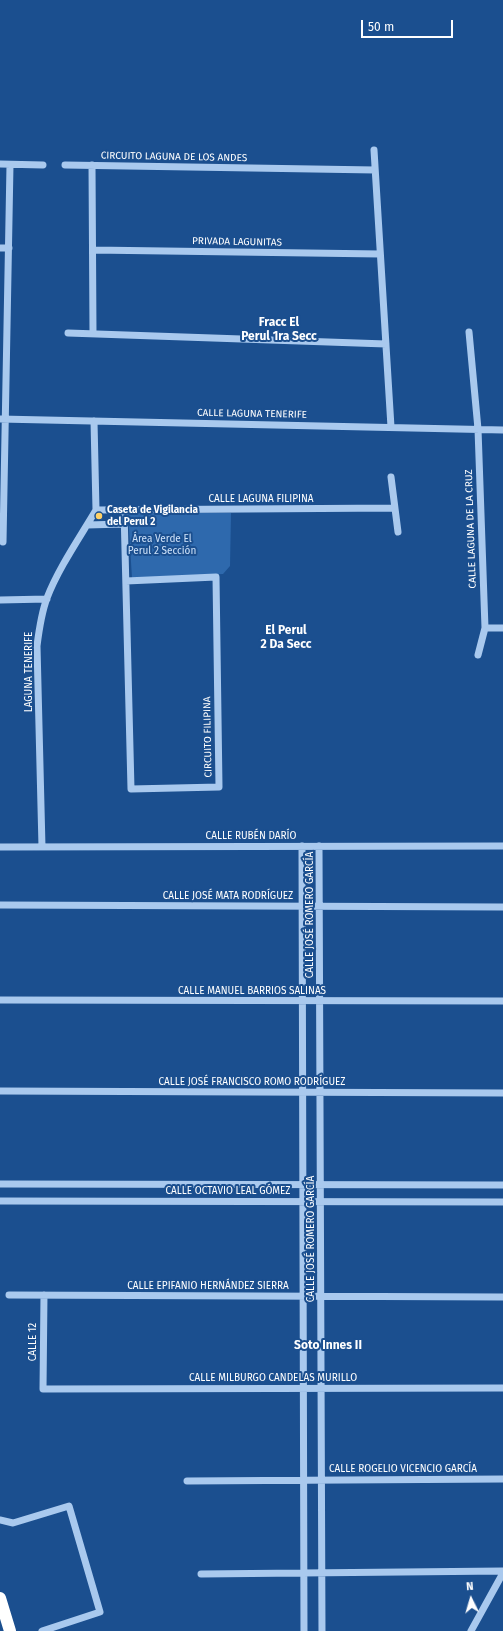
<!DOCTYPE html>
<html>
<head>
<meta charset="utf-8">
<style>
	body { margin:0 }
	#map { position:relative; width:503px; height:1631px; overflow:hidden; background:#1b4f8f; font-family:"Fira Sans",sans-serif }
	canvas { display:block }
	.north { position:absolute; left:451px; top:1579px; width:40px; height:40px; -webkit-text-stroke:3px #1b4f8f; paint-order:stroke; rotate:355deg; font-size:11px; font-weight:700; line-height:16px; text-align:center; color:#fff }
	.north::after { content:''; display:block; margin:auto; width:14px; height:18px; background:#fff; clip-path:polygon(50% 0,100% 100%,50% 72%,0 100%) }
	.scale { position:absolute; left:361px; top:20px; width:92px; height:18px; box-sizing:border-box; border:2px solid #fff; border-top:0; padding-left:5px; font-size:12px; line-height:14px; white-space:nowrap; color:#fff; -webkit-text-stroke:3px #1b4f8f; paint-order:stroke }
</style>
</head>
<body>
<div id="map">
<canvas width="503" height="1631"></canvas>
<div class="north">N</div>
<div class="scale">50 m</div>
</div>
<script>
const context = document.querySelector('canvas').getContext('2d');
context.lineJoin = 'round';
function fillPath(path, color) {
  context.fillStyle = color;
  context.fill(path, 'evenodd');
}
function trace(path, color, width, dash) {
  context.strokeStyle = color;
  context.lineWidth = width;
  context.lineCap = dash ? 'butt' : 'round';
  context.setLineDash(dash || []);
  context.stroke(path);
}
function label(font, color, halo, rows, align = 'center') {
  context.font = font + ' "Fira Sans",sans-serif';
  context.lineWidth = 4;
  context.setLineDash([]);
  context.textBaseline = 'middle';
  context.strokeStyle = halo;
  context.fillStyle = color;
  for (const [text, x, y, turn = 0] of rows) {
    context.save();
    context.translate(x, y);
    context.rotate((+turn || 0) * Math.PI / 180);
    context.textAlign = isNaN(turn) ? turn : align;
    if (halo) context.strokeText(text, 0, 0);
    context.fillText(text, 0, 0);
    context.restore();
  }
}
const green = new Path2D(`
	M 128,513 L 231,513 L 230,566 L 223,574 L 132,578 Z`);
const minor = new Path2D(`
	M 374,150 L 391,427
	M 0,164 L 43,165
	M 65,165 L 375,170
	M 92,165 L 93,333
	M 0,248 L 9,248
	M 93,250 L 380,254
	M 469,332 L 478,429 L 485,628 L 478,655
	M 68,333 L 386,344
	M 0,419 L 503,430
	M 94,421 L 96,510
	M 391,477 L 398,532
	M 96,510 L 395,508
	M 124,510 L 131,789 L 219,787 L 216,577 L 126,581
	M 87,525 L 124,524
	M 3,542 L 10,165
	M 0,600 L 47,599
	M 485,628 L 503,628
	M 302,846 L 304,1631
	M 319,846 L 322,1631
	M 0,847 L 503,846
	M 42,847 L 37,646 C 39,630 41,614 47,598 C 58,569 80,537 96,510
	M 0,905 L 503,907
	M 0,1000 L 503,1001
	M 0,1091 L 503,1093
	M 0,1184 L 503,1185
	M 0,1201 L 503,1202
	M 9,1295 L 503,1297
	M 44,1295 L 43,1389 L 503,1388
	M 187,1481 L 503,1479
	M 0,1520 L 13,1523 L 69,1506 L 100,1612 L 42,1631
	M 201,1574 L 503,1571
	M 471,1631 L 503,1573`);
const highway = new Path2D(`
	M 0,1598 L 10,1631`);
const markers = [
	[99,516,4,"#ffd166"]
];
const streetNames = [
	["CIRCUITO LAGUNA DE LOS ANDES",174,157,1],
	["PRIVADA LAGUNITAS",237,242,1],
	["CALLE LAGUNA TENERIFE",252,414,1],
	["CALLE LAGUNA FILIPINA",261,499],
	["CALLE LAGUNA DE LA CRUZ",471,529,-92],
	["LAGUNA TENERIFE",29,672,-90],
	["CIRCUITO FILIPINA",208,737,-91],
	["CALLE RUBÉN DARÍO",251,836],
	["CALLE JOSÉ MATA RODRÍGUEZ",228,896],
	["CALLE JOSÉ ROMERO GARCÍA",310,915,-90],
	["CALLE MANUEL BARRIOS SALINAS",252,991],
	["CALLE JOSÉ FRANCISCO ROMO RODRÍGUEZ",252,1082],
	["CALLE OCTAVIO LEAL GÓMEZ",228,1191],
	["CALLE JOSÉ ROMERO GARCÍA",311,1239,-90],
	["CALLE EPIFANIO HERNÁNDEZ SIERRA",208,1286],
	["CALLE 12",33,1342,-90],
	["CALLE MILBURGO CANDELAS MURILLO",273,1378],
	["CALLE ROGELIO VICENCIO GARCÍA",403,1469]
];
const poiNames = [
	["Caseta de Vigilancia",107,510],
	["del Perul 2",107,522]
];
const parkNames = [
	["Área Verde El",162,539],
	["Perul 2 Sección",162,551]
];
const quarterNames = [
	["Fracc El",279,323],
	["Perul 1ra Secc",279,337],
	["El Perul",286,631],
	["2 Da Secc",286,645],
	["Soto Innes II",328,1346]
];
fillPath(green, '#2e69ad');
trace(minor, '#a9c9ee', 7);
trace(highway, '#fff', 12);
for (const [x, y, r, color] of markers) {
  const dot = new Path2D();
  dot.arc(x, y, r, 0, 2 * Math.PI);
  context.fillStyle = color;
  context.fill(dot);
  trace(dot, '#1b4f8f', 1.5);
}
label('10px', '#fff', '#1b4f8f', streetNames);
label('bold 10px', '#fff', '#1b4f8f', poiNames, 'left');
label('10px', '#cfe3fa', '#1b4f8f', parkNames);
label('bold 12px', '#fff', '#1b4f8f', quarterNames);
</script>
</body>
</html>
